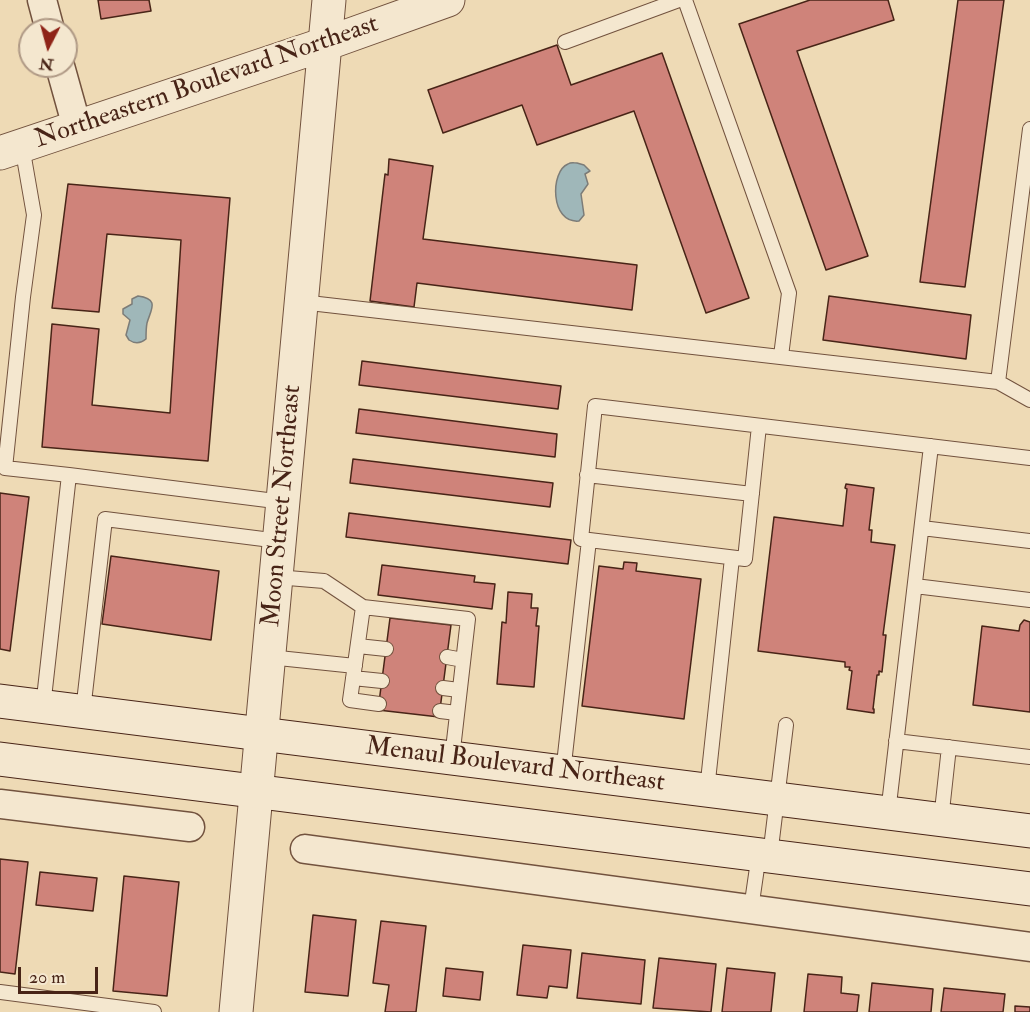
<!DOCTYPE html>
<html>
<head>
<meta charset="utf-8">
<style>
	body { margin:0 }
	#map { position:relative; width:1030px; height:1012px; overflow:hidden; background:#eedab5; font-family:"IM FELL Double Pica",serif }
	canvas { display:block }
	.north { position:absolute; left:18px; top:18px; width:60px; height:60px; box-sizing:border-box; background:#f4e7cf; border:2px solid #af9985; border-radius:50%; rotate:186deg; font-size:16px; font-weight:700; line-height:24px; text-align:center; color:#482417 }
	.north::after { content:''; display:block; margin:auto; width:21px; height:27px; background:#8f2418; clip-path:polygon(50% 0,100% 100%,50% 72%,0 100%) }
	.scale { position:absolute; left:18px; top:967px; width:80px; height:27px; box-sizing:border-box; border:3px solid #482417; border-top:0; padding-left:8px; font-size:18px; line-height:21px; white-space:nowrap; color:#482417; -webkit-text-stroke:4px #f4e7cf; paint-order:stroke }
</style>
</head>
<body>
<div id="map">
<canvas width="1030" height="1012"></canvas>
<div class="north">N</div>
<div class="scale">20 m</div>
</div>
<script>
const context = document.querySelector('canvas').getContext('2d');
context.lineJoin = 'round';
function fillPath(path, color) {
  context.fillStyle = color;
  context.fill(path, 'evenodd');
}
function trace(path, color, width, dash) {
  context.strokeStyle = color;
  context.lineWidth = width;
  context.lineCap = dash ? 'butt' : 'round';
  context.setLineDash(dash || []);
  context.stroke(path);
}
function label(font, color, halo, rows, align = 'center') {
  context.font = font + ' "IM FELL Double Pica",serif';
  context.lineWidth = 5;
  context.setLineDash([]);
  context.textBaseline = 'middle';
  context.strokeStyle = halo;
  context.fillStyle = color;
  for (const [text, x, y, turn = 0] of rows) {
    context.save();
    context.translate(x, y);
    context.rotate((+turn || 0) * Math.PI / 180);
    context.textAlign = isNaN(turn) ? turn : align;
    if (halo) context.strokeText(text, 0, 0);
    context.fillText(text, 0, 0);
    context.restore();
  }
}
const water = new Path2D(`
	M 577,163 L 584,165 L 590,171 L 585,174 L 588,184 L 581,194 L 584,215 L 579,221 C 550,224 550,171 568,164 C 571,162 574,163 577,163 Z
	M 138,296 C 160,299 151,309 147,323 C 146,328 146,334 146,339 C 140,344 135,344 129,340 L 126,335 L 130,320 L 123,314 L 123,309 L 132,304 L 132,299 Z`);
const building = new Path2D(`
	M 98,0 L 149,0 L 151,11 L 101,19 Z
	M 810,0 L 888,0 L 894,20 L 797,51 L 868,256 L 826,270 L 739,24 Z
	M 958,0 L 1004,0 L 965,287 L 920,282 Z
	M 557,45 L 571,85 L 662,53 L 749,298 L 706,313 L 634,111 L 537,145 L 522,105 L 443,133 L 428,90 Z
	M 389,159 L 433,166 L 423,239 L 637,265 L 632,310 L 417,283 L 414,307 L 370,301 L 385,174 L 388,175 Z
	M 68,184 L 230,198 L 208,461 L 42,447 L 52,324 L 99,329 L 92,405 L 170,413 L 181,240 L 107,234 L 99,312 L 52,308 Z
	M 829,296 L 971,315 L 966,359 L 823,340 Z
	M 362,361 L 561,386 L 558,409 L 359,385 Z
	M 359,409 L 557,434 L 555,457 L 356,433 Z
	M 353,459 L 553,483 L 550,507 L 350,483 Z
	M 846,484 L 874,488 L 869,530 L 872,530 L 871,542 L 895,545 L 883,635 L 886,635 L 882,672 L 879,671 L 879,675 L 877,675 L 873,709 L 874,709 L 874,713 L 847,709 L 852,671 L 849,670 L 850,667 L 845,667 L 845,662 L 758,651 L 774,517 L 843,526 L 847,489 L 845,488 Z
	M 0,493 L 29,497 L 10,651 L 0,649 Z
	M 349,513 L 571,540 L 568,564 L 346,537 Z
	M 111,556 L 219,571 L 211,640 L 102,624 Z
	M 624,562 L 637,563 L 636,571 L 701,579 L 684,719 L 582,706 L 599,566 L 623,569 Z
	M 382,565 L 475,576 L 474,582 L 495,584 L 492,609 L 378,595 Z
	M 508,592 L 532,594 L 531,608 L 538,608 L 536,626 L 539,626 L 534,687 L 497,684 L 502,622 L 506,623 Z
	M 390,618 L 451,625 L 439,717 L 378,710 Z
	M 1024,620 L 1030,622 L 1030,712 L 973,705 L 982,626 L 1019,631 L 1020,625 Z
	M 0,859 L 28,862 L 15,974 L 0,972 Z
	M 40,872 L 97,878 L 93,911 L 36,905 Z
	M 124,876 L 179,882 L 167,996 L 113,991 Z
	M 313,915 L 356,920 L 348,996 L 305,992 Z
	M 381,921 L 426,926 L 416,1012 L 385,1012 L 389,985 L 373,983 Z
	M 523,945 L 571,950 L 567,988 L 549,986 L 547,998 L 517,995 Z
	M 582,953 L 645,960 L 641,1004 L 577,998 Z
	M 659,958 L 716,964 L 711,1012 L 653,1008 Z
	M 446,968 L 483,972 L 480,1000 L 443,996 Z
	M 727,968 L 775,973 L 771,1012 L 722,1012 Z
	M 808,974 L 842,977 L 841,993 L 859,995 L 857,1012 L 804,1012 Z
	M 872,983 L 933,989 L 931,1012 L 869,1012 Z
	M 944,988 L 1005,994 L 1003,1012 L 941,1012 Z
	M 1015,1006 L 1030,1007 L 1030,1012 L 1015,1012 Z`);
const service = new Path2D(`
	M 685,0 L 789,293 L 781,356
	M 565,42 L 679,0
	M 22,146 L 34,215 L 23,297 L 5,468 L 69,475 L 43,707
	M 301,302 L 998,382 L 1030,400
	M 998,382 L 1030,129
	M 759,426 L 745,559 L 581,539 L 595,406 L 1030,458
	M 69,475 L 283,502
	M 587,475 L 752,494
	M 922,528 L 1030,541
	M 276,577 L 324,581 L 363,607
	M 915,586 L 1030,600
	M 358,646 L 386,649
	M 269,657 L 355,666
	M 447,657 L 463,660
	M 353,678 L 382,681
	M 443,688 L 459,690
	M 379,704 L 350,700 L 363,607 L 468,619 L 452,758
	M 83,711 L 105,519 L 279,541
	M 440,711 L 457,713
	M 896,741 L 1030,757
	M 563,773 L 589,540
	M 707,790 L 732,558
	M 888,813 L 931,446
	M 941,820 L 949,747
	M 770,856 L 786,725
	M 751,909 L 759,854
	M 0,992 L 154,1012`);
const minor = new Path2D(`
	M 42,0 L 50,30
	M 60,66 L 77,127
	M 0,804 L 190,827
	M 305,849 L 1030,947`);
const tertiary = new Path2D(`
	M 0,153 L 325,44 L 448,0
	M 236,1012 L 329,0`);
const secondary = new Path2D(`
	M 0,701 L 1030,831
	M 0,759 L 1030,889`);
const streetNames = [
	["Northeastern Boulevard Northeast",207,83,-19],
	["Moon Street Northeast",283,506,-85],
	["Menaul Boulevard Northeast",515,766,7]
];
fillPath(water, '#9fb7b9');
trace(water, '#7c7c78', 1.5);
fillPath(building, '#cf837a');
trace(building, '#482417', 1.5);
trace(service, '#72523e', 16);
trace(minor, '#72523e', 31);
trace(tertiary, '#72523e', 35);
trace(secondary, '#482417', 35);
trace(service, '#f4e7cf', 14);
trace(minor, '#f4e7cf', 28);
trace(tertiary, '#f4e7cf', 33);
trace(secondary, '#f4e7cf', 33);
label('26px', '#482417', '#f4e7cf', streetNames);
</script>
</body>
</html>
